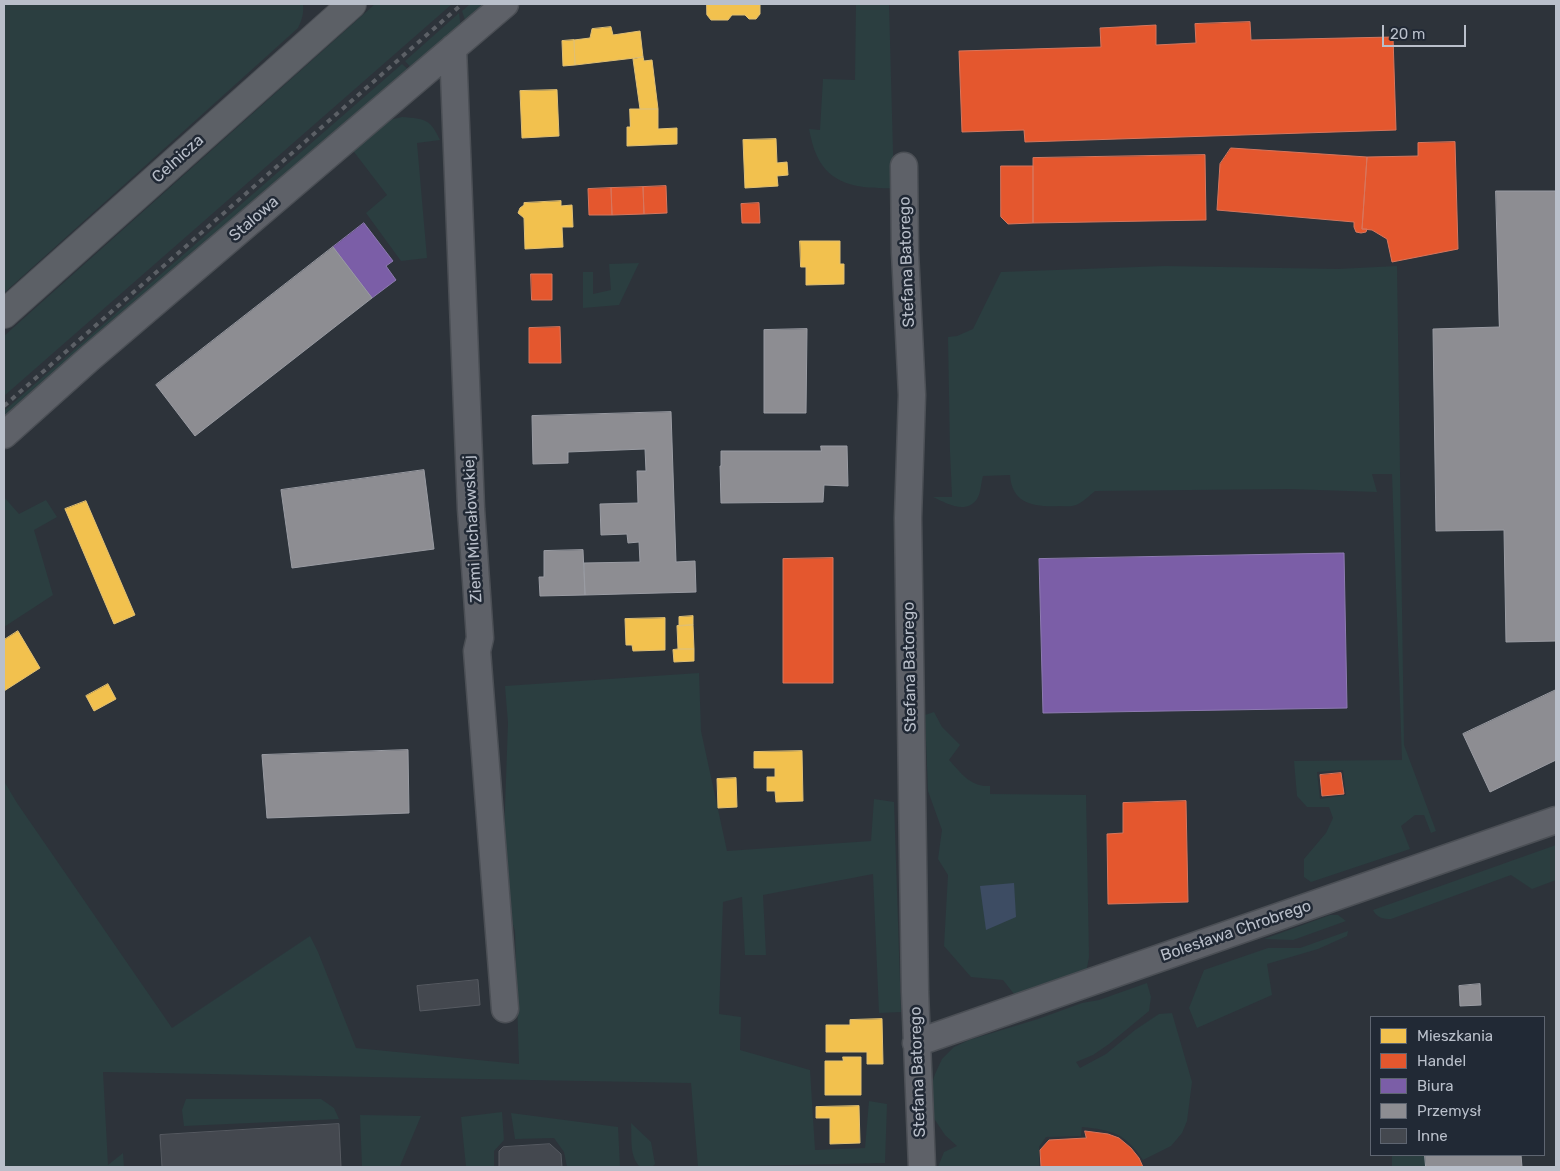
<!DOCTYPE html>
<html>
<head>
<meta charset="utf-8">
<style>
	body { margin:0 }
	#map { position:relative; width:1560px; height:1171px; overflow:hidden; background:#2d333a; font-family:Rubik,sans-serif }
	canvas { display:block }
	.frame { position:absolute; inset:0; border:5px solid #b9bfca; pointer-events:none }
	.legend { position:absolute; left:1370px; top:1016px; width:175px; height:140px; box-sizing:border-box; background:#212935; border:1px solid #5e6571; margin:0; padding:6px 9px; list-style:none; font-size:15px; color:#b9bfca }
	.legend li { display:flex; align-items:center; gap:10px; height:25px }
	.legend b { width:25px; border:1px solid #5e6571 }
	.scale { position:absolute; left:1382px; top:25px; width:84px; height:22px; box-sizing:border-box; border:2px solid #b9bfca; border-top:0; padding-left:6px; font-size:15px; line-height:18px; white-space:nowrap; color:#b9bfca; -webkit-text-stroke:4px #212935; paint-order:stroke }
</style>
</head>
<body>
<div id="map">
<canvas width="1560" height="1171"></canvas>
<div class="frame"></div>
<ul class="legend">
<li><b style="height:14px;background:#f2c14e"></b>Mieszkania</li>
<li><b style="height:14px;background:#e4572e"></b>Handel</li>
<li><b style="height:14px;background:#7b5ea7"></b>Biura</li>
<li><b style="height:14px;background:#8d8d92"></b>Przemysł</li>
<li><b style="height:14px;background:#44484f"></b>Inne</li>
</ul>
<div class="scale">20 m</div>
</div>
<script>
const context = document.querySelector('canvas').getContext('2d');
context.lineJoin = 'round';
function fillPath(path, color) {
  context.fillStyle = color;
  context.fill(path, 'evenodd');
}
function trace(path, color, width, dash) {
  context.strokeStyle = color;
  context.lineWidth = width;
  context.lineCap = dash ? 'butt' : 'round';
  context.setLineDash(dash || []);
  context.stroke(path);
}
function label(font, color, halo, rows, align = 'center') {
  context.font = font + ' Rubik,sans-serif';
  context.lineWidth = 5;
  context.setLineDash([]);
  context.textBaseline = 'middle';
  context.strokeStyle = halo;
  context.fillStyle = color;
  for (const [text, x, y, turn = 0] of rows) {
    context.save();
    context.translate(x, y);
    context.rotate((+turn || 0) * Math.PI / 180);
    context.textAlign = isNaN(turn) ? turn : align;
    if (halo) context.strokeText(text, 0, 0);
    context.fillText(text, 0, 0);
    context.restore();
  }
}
const green = new Path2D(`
	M 4,4 L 303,4 C 304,13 302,20 298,28 L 4,293 Z
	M 375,4 L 452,4 L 4,396 L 4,336 Z
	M 470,4 L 490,4 L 467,26 L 462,11 Z
	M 856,4 L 889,4 L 894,188 C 864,189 831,187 817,156 C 813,148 811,138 809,129 L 820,130 L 823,79 L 855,80 Z
	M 459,13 L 461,29 L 415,72 L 405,61 Z
	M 402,64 L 412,73 L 4,423 L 4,411 Z
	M 402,117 C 426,119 430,119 440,140 L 417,143 L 427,258 L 401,261 L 366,213 L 387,195 L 351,148 L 385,121 Z
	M 639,263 L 619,305 L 583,308 L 583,272 L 593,272 L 593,294 L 611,290 L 609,264 Z
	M 1165,266 L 1338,269 L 1397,266 L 1404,745 L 1436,831 L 1431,833 L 1424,815 L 1415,815 L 1401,826 L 1410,849 L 1311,882 L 1304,877 L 1304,859 L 1326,833 L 1333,818 L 1329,807 L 1307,807 L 1297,796 L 1294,761 L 1402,760 L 1392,474 L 1372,474 L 1377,492 L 1289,489 L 1095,491 C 1090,495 1082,503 1076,505 C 1071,507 1065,506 1060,506 C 1035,507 1012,505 1010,475 L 983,476 C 981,482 981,493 977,499 C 966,515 946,503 933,497 L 952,497 L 950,452 L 948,337 L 957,336 L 973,329 L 1001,272 ZM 1343,770 L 1346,795 L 1320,799 L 1317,772 Z
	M 4,497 L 19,514 L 46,500 L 57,517 L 34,530 L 53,595 L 4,627 Z
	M 699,673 L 701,731 L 727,851 L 871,841 L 874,799 L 894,802 L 901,1012 L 879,1013 L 873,874 L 763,895 L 766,955 L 745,955 L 742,897 L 723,902 L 719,1014 L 741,1017 L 740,1050 L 810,1070 L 815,1150 L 865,1148 L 869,1101 L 887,1104 L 885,1163 L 698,1167 L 691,1083 L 103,1072 L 108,1165 L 123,1153 L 124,1167 L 4,1167 L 4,781 L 17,803 L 172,1028 L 310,936 L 318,952 L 356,1048 L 519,1064 L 515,931 L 502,891 L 508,723 L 505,686 Z
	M 934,712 L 942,727 L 960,745 L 949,760 C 961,773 970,787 990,786 L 990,794 L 1086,795 L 1089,957 L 1086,973 L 1014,994 L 1003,980 L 971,977 L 944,946 L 948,875 L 938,859 L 942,830 L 928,791 L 925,715 Z
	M 1556,845 L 1556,880 L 1532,889 L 1511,875 L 1391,919 C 1383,919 1377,918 1373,910 Z
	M 1330,915 L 1338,915 L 1346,921 L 1293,940 L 1264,939 Z
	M 1348,931 L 1347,936 L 1318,949 L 1267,964 L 1272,995 L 1197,1028 L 1189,1008 L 1204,970 L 1268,948 L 1300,948 Z
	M 1147,983 L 1151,997 L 1149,1011 L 1109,1044 L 1093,1055 L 1076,1062 L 1080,1068 L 1106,1054 L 1135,1030 L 1159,1014 L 1172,1013 L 1192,1082 L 1187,1121 L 1182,1133 L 1171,1146 L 1143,1160 C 1125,1133 1112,1130 1082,1127 L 1081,1136 L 1046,1137 L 1039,1147 L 1039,1167 L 938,1167 L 944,1152 L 957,1146 L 945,1135 L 929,1111 L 929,1093 L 935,1074 L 942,1059 L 954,1047 L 969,1040 L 1038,1019 L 1082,1003 L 1099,1000 Z
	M 186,1099 L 321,1099 L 334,1108 L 339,1119 L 184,1126 L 182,1110 Z
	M 502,1112 L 504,1140 L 494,1151 L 494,1167 L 466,1167 L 461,1117 Z
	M 511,1113 L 618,1127 L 620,1167 L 567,1167 L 564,1152 L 554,1138 L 515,1139 Z
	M 360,1115 L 421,1116 L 400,1166 L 362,1166 Z
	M 631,1123 L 651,1142 L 655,1164 L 652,1167 L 640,1167 C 629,1156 632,1138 631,1123 Z
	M 1392,1155 L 1425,1155 L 1426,1167 L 1392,1167 Z`);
const water = new Path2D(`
	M 1014,883 L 1016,917 L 986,930 L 980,886 Z`);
const homes = new Path2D(`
	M 707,4 L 760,4 L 760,14 L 756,19 L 749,19 L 745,15 L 732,15 L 728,20 L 711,20 L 707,15 Z
	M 611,27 L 613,35 L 640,31 L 643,57 L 575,65 L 574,40 L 590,38 L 592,29 Z
	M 574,40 L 575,65 L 563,66 L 562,41 Z
	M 643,57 L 644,61 L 652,60 L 658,109 L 640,109 L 633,59 Z
	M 557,90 L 559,136 L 522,138 L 520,91 Z
	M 630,109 L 658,109 L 658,129 L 677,128 L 677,144 L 627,146 L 627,127 L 630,127 Z
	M 776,139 L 777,163 L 787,162 L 788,175 L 777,176 L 778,186 L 745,188 L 743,140 Z
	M 561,201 L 561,206 L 572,205 L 573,227 L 562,227 L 563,247 L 525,249 L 524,218 L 518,213 L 520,208 L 524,205 L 524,203 Z
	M 800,241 L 840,241 L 840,264 L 844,264 L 844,284 L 806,285 L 806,267 L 801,267 Z
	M 86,501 L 135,615 L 114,624 L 65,509 Z
	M 693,616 L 693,625 L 679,626 L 679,617 Z
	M 665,618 L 665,650 L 633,651 L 632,645 L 626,645 L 625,619 Z
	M 693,625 L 694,649 L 678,649 L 677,626 Z
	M 18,631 L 40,668 L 4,691 L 4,640 Z
	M 678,649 L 694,649 L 694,661 L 674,662 L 673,650 Z
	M 108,684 L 116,699 L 94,711 L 86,696 Z
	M 802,751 L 803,801 L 776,802 L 775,791 L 767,791 L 767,777 L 775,777 L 775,768 L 754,768 L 754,752 Z
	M 736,778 L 737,807 L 718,808 L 717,779 Z
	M 882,1019 L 883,1064 L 867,1064 L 867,1052 L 826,1052 L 826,1025 L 850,1025 L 850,1020 Z
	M 843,1057 L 861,1057 L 861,1095 L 825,1095 L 825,1061 L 843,1061 Z
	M 859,1106 L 860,1143 L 830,1144 L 830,1118 L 816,1118 L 816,1107 Z`);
const shops = new Path2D(`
	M 1250,22 L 1251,40 L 1393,37 L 1396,130 L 1025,142 L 1024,130 L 962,132 L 959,51 L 1101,47 L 1100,28 L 1156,25 L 1156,45 L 1196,43 L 1195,24 Z
	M 1455,142 L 1458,249 L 1392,262 L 1387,239 L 1372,230 L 1362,229 L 1367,157 L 1418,156 L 1418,143 Z
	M 1231,148 L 1367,157 L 1362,229 L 1367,229 L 1366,232 L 1361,233 L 1356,232 L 1354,227 L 1354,222 L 1217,210 L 1220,164 Z
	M 1205,155 L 1206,220 L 1033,223 L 1033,158 Z
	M 1001,166 L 1033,166 L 1033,223 L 1008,224 L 1001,217 Z
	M 666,186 L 667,213 L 644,214 L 643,187 Z
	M 643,187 L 644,214 L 612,215 L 611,188 Z
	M 611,188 L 612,215 L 589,215 L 588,189 Z
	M 759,203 L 760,223 L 742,223 L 741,204 Z
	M 531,274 L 552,274 L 552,300 L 532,300 Z
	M 560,327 L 561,363 L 529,363 L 529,328 Z
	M 833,558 L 833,683 L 783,683 L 783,559 Z
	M 1341,773 L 1344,794 L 1322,796 L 1320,775 Z
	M 1186,801 L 1188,902 L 1108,904 L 1107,834 L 1123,833 L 1123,803 Z
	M 1085,1131 L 1108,1134 L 1119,1138 L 1131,1148 L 1139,1158 L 1143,1167 L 1041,1167 L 1040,1150 L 1049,1140 L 1086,1138 Z`);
const offices = new Path2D(`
	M 364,223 L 393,261 L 386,266 L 396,280 L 372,298 L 333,247 Z
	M 1342,553 L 1344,553 L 1347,708 L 1043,713 L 1039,559 Z`);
const industry = new Path2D(`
	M 1496,191 L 1556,191 L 1556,641 L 1506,642 L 1504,530 L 1436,531 L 1433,329 L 1499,327 Z
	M 333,247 L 372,298 L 195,436 L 156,385 Z
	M 807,329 L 806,413 L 764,413 L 764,330 Z
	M 671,412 L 676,562 L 695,561 L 696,592 L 585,595 L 584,563 L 640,562 L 639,542 L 628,543 L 627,534 L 601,535 L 600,504 L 638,503 L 637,471 L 646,471 L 645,449 L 568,452 L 568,463 L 533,464 L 532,416 Z
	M 821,446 L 847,446 L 848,486 L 824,485 L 823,502 L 721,503 L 720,466 L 721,466 L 721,451 L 821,451 Z
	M 424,470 L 434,549 L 292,568 L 281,490 Z
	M 583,550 L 585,595 L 540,596 L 539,577 L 544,577 L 544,551 Z
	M 1556,690 L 1556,760 L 1490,792 L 1463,734 Z
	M 408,750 L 409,813 L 267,818 L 262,755 Z
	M 1480,984 L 1481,1005 L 1460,1006 L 1459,986 Z
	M 1425,1155 L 1521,1155 L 1522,1167 L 1426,1167 Z`);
const building = new Path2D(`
	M 478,980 L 480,1005 L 420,1011 L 417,986 Z
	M 339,1124 L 341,1167 L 162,1167 L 160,1135 Z
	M 550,1144 L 561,1154 L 562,1167 L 499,1167 L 499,1151 L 503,1147 Z`);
const street = new Path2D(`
	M 453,48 L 471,509 L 480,638 L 477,651 L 505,1009
	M 904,166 L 905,252 L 912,395 L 908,518 L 915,992 L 922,1167
	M 4,435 L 90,358 L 505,4
	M 916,1043 L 1556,820`);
const secondary = new Path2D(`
	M 4,314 L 352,4`);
const rail = new Path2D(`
	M 4,406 L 462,4`);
const streetNames = [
	["Celnicza",178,159,-42],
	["Stalowa",254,219,-41],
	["Stefana Batorego",907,262,-92],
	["Ziemi Michałowskiej",473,529,-93],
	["Stefana Batorego",910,667,-91],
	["Bolesława Chrobrego",1236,931,-19],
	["Stefana Batorego",918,1072,-92]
];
fillPath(green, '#2b3e40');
fillPath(water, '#3d4c63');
fillPath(homes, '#f2c14e');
trace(homes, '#e1c073', 1);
fillPath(shops, '#e4572e');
trace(shops, '#d7765d', 1);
fillPath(offices, '#7b5ea7');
trace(offices, '#8e7bb2', 1);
fillPath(industry, '#8d8d92');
trace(industry, '#9a9ca3', 1);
fillPath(building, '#44484f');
trace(building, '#565a61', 1);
trace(street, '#4b4f55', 29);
trace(secondary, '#4b4f55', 30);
trace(street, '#5e6168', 26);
trace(secondary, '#5c6066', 28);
trace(rail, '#5c6066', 4, [5, 5]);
label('16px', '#b9bfca', '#212935', streetNames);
</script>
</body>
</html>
